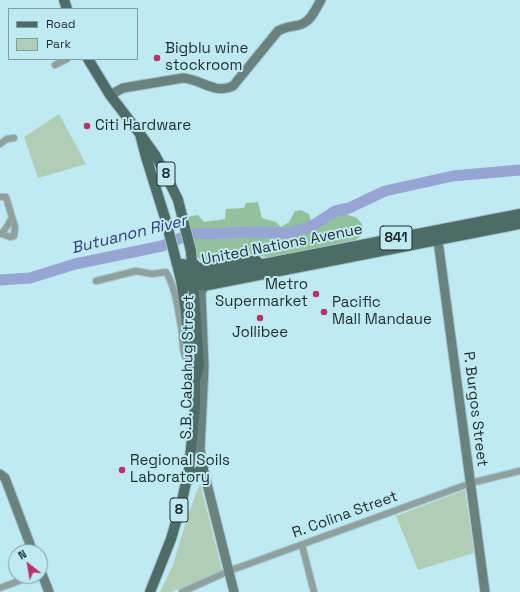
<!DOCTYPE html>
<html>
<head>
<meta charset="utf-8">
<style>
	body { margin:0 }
	#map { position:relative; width:520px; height:592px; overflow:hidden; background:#c0eaf1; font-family:"Space Grotesk",sans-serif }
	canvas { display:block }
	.legend { position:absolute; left:8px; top:8px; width:130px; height:52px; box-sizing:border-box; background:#c0eaf1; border:1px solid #7e9ea3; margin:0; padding:5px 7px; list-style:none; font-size:12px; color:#1c2c2f }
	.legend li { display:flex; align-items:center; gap:8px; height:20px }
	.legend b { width:20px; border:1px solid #7e9ea3 }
	.north { position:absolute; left:8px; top:544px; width:40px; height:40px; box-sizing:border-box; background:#c0eaf1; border:1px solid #7e9ea3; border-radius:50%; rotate:329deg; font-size:11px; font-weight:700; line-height:16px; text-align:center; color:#1c2c2f }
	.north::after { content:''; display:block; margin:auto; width:14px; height:18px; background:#bc3168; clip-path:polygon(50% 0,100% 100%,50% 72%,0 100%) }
</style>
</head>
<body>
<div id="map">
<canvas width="520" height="592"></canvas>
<ul class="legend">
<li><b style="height:5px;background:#4d6c66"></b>Road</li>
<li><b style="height:11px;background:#b0cdb5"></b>Park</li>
</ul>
<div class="north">N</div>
</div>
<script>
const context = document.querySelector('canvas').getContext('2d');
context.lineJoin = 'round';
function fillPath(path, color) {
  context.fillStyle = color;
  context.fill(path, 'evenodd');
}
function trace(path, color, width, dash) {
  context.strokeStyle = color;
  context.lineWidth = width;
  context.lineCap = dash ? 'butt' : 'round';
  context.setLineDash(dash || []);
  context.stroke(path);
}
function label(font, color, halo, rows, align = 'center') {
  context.font = font + ' "Space Grotesk",sans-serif';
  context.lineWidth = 4;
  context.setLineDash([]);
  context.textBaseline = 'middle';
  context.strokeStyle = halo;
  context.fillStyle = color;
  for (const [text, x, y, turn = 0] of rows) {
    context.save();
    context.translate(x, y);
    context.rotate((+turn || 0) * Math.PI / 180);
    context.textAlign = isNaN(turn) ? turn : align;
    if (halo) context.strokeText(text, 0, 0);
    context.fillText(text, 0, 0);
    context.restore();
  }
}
const green = new Path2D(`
	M 59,114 L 86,164 L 38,178 L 24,137 Z
	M 200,483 L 222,570 L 172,592 L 160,592 L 173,565 L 188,515 Z
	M 465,490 L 474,553 L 418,570 L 396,516 Z`);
const forest = new Path2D(`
	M 258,202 L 262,218 L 276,222 L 281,227 L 289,222 L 295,211 L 301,210 L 309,214 L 311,221 L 315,223 L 341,212 L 357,218 L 362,224 L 363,232 L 360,237 L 355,240 L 271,258 L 251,254 L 211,263 L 201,260 L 196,256 L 187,217 L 198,215 L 204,222 L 225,219 L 226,209 L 244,208 L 246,203 Z`);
const river = new Path2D(`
	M 0,280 L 30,278 L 75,264 L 162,246 L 190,234 L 257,232 L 288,233 L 312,226 L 335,211 L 349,208 L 385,191 L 453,176 L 520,170`);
const street = new Path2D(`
	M 55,65 L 67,59
	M 0,144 L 7,139 L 14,138
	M 0,197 L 6,197 L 15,227 L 14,236 L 10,237 L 2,234
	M 0,234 C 6,231 9,223 12,217
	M 96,281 L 136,271 L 152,274 L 166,272 C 176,288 179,315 182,333 C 183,344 182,355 189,363
	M 302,545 L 314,592
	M 0,588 L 32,576
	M 182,592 L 229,571 L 471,483 L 520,471`);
const secondary = new Path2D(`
	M 110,95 L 123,88 L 183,78 C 201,79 215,95 233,86 L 278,31 C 285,27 291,27 299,25 C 311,22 315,10 321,0
	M 437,233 L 485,592
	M 208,285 L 203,288 L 201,293 L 204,367 L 200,449 L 203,468 L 234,592
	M 0,474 L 5,478 L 33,552
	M 40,569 L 49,592`);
const primary = new Path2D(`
	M 64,0 L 67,9
	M 88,59 L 110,95 L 140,134 L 155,155 L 167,177 L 178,200 L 191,251 L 199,366 L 195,380
	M 140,134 L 146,157 L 166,221 L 181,280 L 186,313 L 191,370 L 195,380 L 195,407 L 189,469 L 181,505 L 171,539 L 150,592
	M 191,261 L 197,267 L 201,268 L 238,261 L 257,261
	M 183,264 C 186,278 194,287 208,285 L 520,224
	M 190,286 L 195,279 L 202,276 L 520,214
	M 187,481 L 203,468`);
const markers = [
	[157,58,4,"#bc3168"],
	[87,126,4,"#bc3168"],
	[316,294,4,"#bc3168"],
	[324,312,4,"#bc3168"],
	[260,318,4,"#bc3168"],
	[122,470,4,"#bc3168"]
];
const shields = [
	[166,174,18],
	[396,238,32],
	[179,510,18]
];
const shieldNames = [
	["8",166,174],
	["841",396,238],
	["8",179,510]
];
const poiNames = [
	["Bigblu wine",165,49],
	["stockroom",165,66],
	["Citi Hardware",95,126],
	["Metro",308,285,"right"],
	["Supermarket",308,302,"right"],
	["Pacific",332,303],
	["Mall Mandaue",332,320],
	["Jollibee",260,333,"center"],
	["Regional Soils",130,461],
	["Laboratory",130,478]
];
const streetNames = [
	["United Nations Avenue",282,245,-11],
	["S.B. Cabahug Street",188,367,-89],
	["P. Burgos Street",475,409,83],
	["R. Colina Street",345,515,-20]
];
const waterNames = [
	["Butuanon River",129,235,-14]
];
fillPath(green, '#b0cdb5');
fillPath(forest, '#93c19c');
trace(river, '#96a5d4', 11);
trace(street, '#9fc4ca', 8);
trace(secondary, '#9fc4ca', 11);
trace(primary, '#9fc4ca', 12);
trace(street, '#90a19d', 6);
trace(secondary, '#69827d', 9);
trace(primary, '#4d6c66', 10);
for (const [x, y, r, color] of markers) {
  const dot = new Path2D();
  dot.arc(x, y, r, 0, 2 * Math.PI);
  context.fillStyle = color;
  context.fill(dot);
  trace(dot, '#c0eaf1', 1.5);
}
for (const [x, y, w] of shields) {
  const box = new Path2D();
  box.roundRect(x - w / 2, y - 12, w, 24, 3);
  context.fillStyle = '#c0eaf1';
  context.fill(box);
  trace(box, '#1c2c2f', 1);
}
label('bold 14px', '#1c2c2f', null, shieldNames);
label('15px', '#1c2c2f', '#c0eaf1', poiNames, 'left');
label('15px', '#1c2c2f', '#c0eaf1', streetNames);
label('italic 16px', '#31407a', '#c0eaf1', waterNames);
</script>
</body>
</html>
